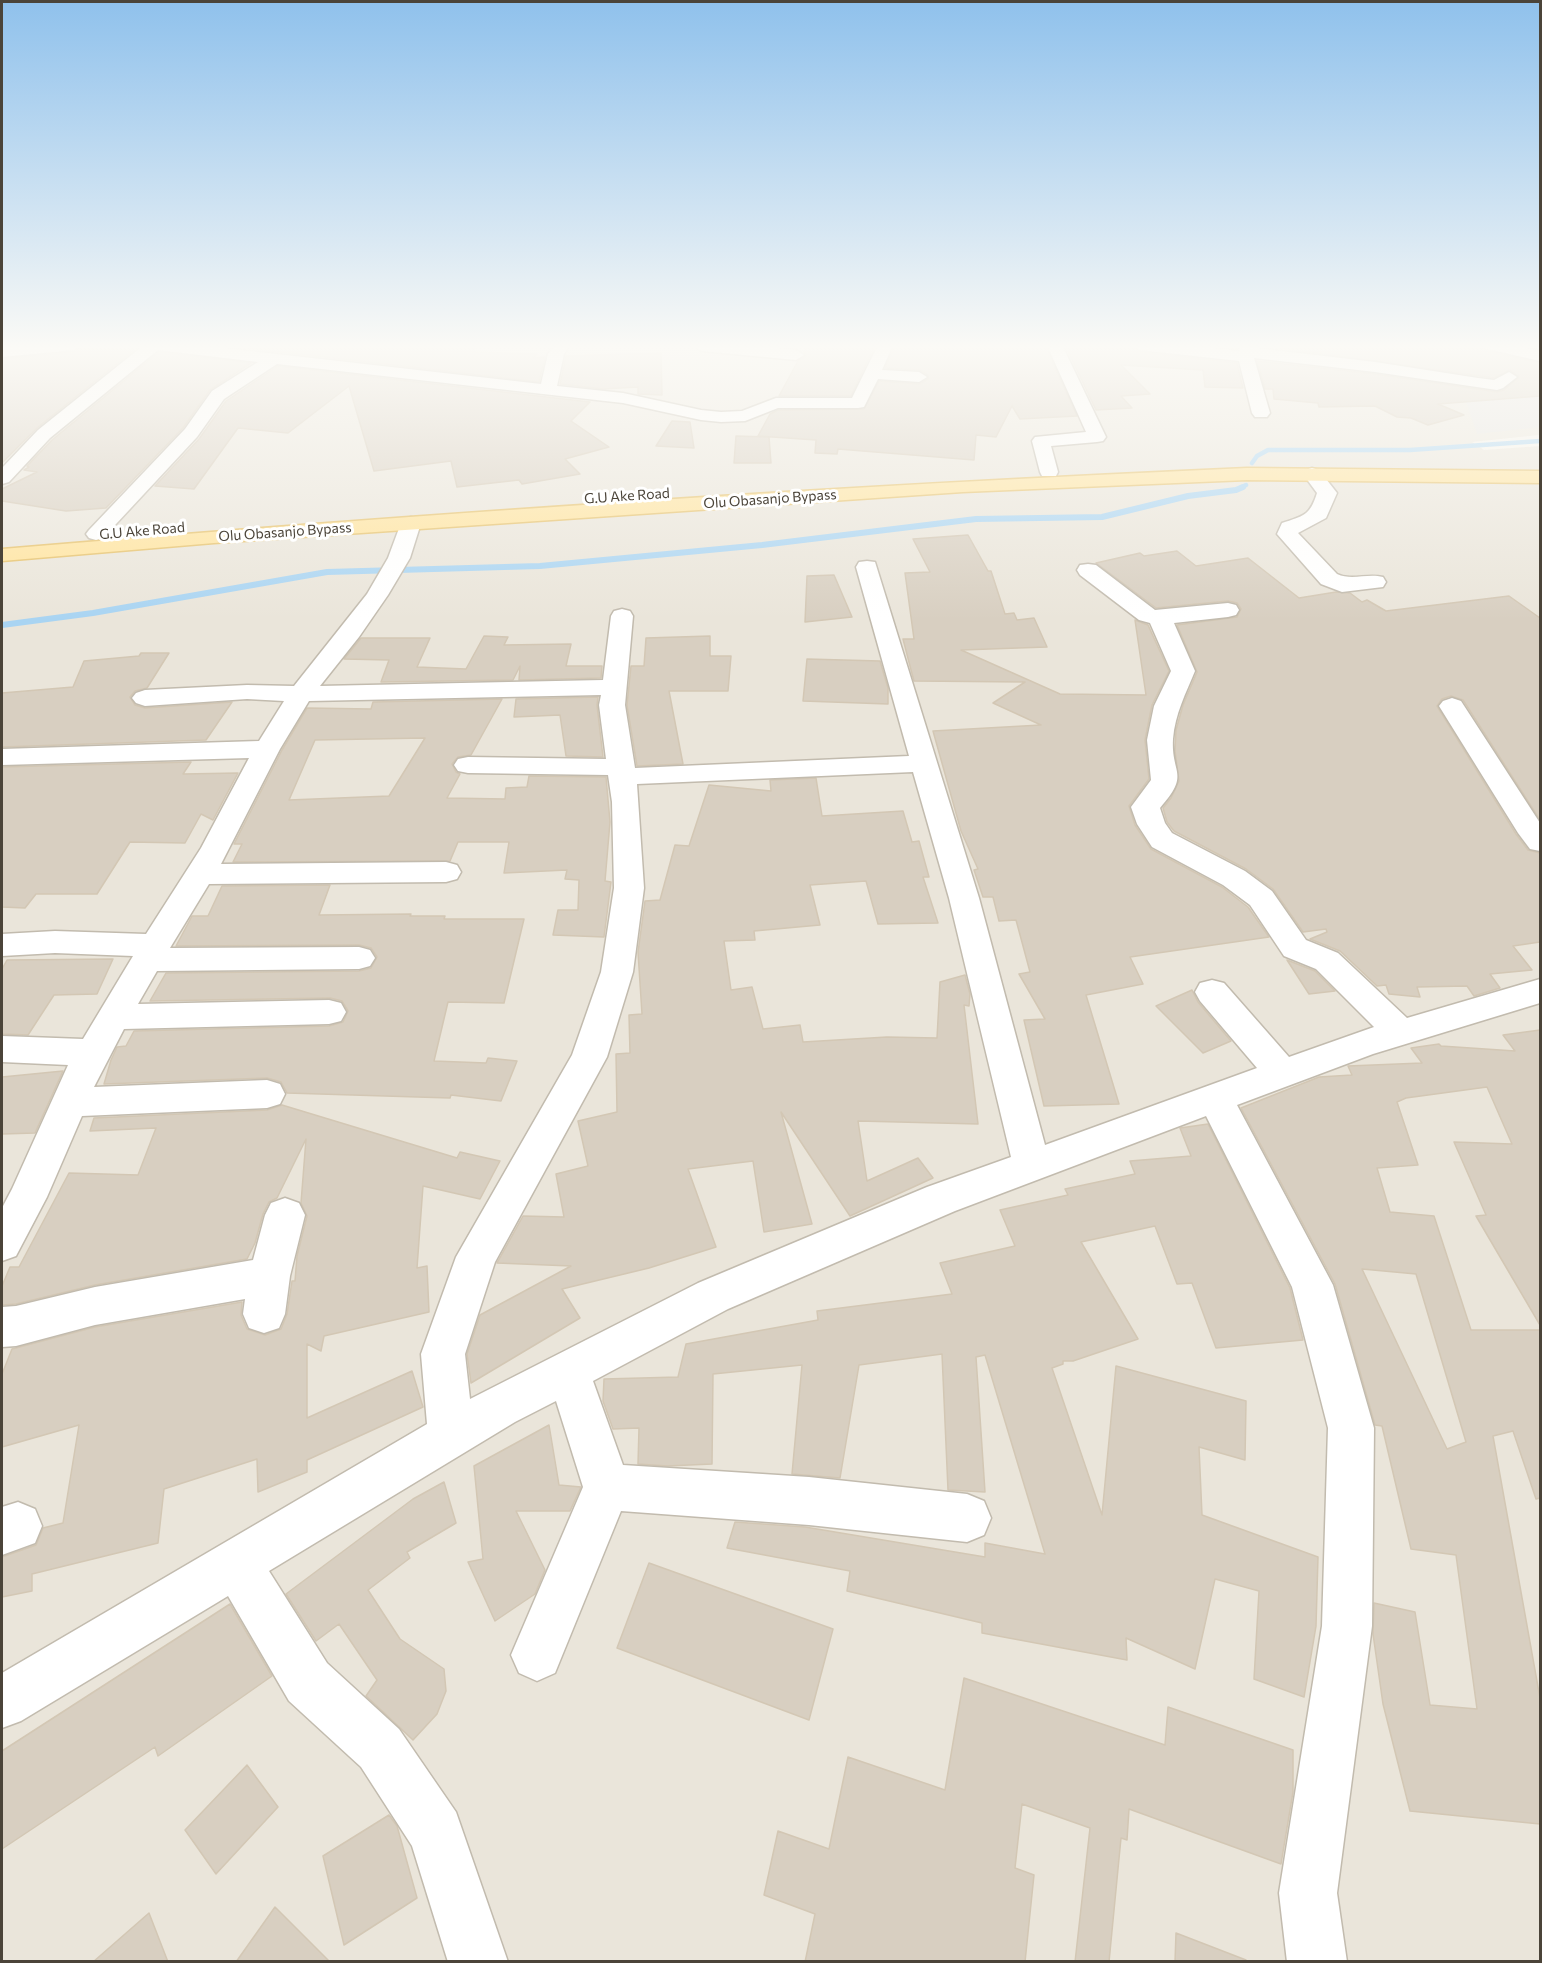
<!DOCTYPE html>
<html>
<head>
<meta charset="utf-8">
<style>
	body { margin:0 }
	#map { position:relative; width:1542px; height:1963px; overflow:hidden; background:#f6f3ec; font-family:Commissioner,sans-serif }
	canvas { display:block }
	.frame { position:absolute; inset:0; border:3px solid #4b4439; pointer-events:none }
</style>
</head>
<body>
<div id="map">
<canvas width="1542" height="1963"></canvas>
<div class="frame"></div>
</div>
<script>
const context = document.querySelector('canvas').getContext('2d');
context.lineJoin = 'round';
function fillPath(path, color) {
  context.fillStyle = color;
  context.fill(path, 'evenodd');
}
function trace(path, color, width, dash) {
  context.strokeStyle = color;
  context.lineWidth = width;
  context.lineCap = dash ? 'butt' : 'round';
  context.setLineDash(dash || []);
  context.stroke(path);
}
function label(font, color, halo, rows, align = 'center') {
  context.font = font + ' Commissioner,sans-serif';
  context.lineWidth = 6;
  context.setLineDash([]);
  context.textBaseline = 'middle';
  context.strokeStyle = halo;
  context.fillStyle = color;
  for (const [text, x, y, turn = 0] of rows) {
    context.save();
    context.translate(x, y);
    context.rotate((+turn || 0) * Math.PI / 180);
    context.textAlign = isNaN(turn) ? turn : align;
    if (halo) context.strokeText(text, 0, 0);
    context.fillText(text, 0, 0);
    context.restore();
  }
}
const residential = new Path2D(`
	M 2,345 L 1540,345 L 1540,435 L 1472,442 L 1484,450 L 1540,446 L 1540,1961 L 2,1962 Z`);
const parking = new Path2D(`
	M 1540,396 L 1540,427 L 1477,434 L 1466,402 Z`);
const streamFar1 = new Path2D(`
	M 1252,463 L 1257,456 L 1268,450 L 1410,450 L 1540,441
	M 1240,488 L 1246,485`);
const stream = new Path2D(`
	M 2,625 L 93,613 L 327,572 L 540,566 L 762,545 L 976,519 L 1102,517 L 1188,496 L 1236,490 L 1243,487`);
const building = new Path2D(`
	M 221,345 L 474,345 L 475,352 L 537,354 L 533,358 L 545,357 L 539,382 Z
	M 808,345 L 875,345 L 851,396 L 779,396 L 798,361 L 806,356 L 804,352 Z
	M 895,345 L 1045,345 L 1077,416 L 1020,419 L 1012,406 L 996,437 L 976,435 L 974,460 L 838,449 L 837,454 L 815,453 L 816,440 L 758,436 L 770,414 L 778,410 L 864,409 L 879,381 L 919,384 L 928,379 L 928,375 L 919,370 L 885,368 Z
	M 1065,345 L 1102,345 L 1106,350 L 1106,345 L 1131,345 L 1140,352 L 1237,363 L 1243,388 L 1205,387 L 1203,370 L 1121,365 L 1150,394 L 1121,396 L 1132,408 L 1096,410 Z
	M 1259,345 L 1479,345 L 1482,350 L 1540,363 L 1540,396 L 1438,404 L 1464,415 L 1428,425 L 1411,418 L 1397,417 L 1375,406 L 1319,407 L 1318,403 L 1274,399 L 1273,389 L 1265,389 L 1257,361 L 1375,374 L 1497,392 L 1504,390 L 1519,377 L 1510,370 L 1494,378 Z
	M 80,349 L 134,350 L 37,428 L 2,463 L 2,359 L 74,352 Z
	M 159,352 L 251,363 L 210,390 L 183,428 L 106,508 L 66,511 L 2,501 L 2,489 L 37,472 L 24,470 L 29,467 L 27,466 L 52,440 Z
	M 661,353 L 662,395 L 638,394 L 638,387 L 603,389 L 560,384 L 566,356 Z
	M 278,366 L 590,402 L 571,421 L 609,447 L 565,459 L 580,474 L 522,484 L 519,480 L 457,487 L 451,461 L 374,471 L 349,386 L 288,433 L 238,428 L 194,489 L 155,486 L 199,439 L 226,401 Z
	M 672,421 L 690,422 L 694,448 L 656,446 Z
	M 736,436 L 769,437 L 771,463 L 734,463 Z
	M 968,535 L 988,571 L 991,571 L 1005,614 L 1014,613 L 1017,620 L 1034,618 L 1047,647 L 961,650 L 1060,694 L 1146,695 L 1135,620 L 1148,625 L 1169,671 L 1152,705 L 1145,740 L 1149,779 L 1129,806 L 1135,825 L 1151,849 L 1222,887 L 1248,907 L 1269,937 L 1130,957 L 1143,984 L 1086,995 L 1119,1104 L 1044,1106 L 1024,1020 L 1045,1019 L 1019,974 L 1030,972 L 1016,920 L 999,921 L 993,897 L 983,897 L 974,870 L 978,869 L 961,831 L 933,731 L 1041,725 L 993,703 L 1025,682 L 914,681 L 911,670 L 903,639 L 914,639 L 905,573 L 930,572 L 913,539 Z
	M 1177,551 L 1196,566 L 1248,558 L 1299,598 L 1336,592 L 1350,593 L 1362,602 L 1367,600 L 1386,611 L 1509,596 L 1540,618 L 1540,820 L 1463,700 L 1451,696 L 1442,699 L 1437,706 L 1516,834 L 1528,850 L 1540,853 L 1540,942 L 1513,946 L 1532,970 L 1490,974 L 1500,988 L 1474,996 L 1467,986 L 1417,987 L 1420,997 L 1389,994 L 1386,985 L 1377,986 L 1340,951 L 1310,939 L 1327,932 L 1326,929 L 1303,932 L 1273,889 L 1246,869 L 1174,831 L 1167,822 L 1163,808 L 1171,798 L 1179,781 L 1175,751 L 1176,730 L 1183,705 L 1197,672 L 1177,625 L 1237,617 L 1241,609 L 1237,603 L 1228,601 L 1156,608 L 1096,563 L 1140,553 L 1144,556 Z
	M 834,575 L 852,617 L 805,622 L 807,576 Z
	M 484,636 L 508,637 L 504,645 L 571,644 L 566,666 L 602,666 L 601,678 L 519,680 L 520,666 L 513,680 L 381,682 L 389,660 L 344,659 L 361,638 L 430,638 L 417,667 L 466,669 Z
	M 710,636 L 710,656 L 731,656 L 728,691 L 669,691 L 683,764 L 637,766 L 627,705 L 631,666 L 644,666 L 646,638 Z
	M 141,653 L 169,653 L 147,688 L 135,691 L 130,697 L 135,705 L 145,708 L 232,702 L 206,740 L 2,747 L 2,693 L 73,687 L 84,661 L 139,656 Z
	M 807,659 L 880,661 L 888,688 L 888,704 L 803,701 Z
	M 598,697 L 597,705 L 603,757 L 566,756 L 560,715 L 514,717 L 516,699 Z
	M 502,699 L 471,755 L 458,757 L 452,764 L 456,772 L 460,774 L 447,798 L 505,799 L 506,788 L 527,787 L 529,776 L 606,777 L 610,822 L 605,881 L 611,882 L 604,937 L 553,935 L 558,910 L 578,910 L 579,880 L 565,879 L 567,870 L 504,873 L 509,842 L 458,842 L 450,861 L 233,862 L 242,844 L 234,844 L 282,750 L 307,708 L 371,709 L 373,702 ZM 425,738 L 389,796 L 289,800 L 315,740 Z
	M 191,762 L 183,774 L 238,773 L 213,820 L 201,814 L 185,843 L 130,842 L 97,894 L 36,894 L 25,908 L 2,907 L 2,767 Z
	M 816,778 L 822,816 L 903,811 L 912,842 L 919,841 L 929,877 L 923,877 L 938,923 L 878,924 L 866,881 L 810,885 L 820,925 L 754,931 L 755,940 L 724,941 L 731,990 L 752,987 L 763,1029 L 800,1025 L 803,1042 L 887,1037 L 937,1038 L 940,982 L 965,975 L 970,994 L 969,1006 L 964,1005 L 978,1124 L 858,1121 L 867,1181 L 918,1158 L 933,1178 L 850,1216 L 781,1112 L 812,1224 L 764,1232 L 753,1161 L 688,1169 L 716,1247 L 649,1268 L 562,1289 L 580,1318 L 471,1383 L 467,1354 L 480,1315 L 571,1266 L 497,1263 L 523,1216 L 564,1217 L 556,1174 L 588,1166 L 578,1121 L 617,1112 L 616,1054 L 630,1053 L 629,1015 L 642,1014 L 638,952 L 645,901 L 660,900 L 675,845 L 689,846 L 709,785 L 771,791 L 770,780 Z
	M 330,885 L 319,915 L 411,914 L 410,916 L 445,916 L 444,919 L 524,919 L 504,1003 L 448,1002 L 434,1061 L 486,1063 L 488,1058 L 517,1061 L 501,1101 L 451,1095 L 450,1098 L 287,1093 L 281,1082 L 267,1078 L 104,1084 L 111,1060 L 117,1047 L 126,1046 L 134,1031 L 329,1026 L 343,1022 L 348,1011 L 342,1001 L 330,998 L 150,1001 L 166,973 L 359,971 L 371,968 L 377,957 L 371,948 L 359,945 L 176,946 L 192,916 L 208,916 L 222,886 Z
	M 113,959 L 97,994 L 54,995 L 28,1035 L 2,1034 L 2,969 L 7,960 Z
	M 1287,960 L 1315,971 L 1335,991 L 1309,994 Z
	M 1192,990 L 1198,1002 L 1231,1041 L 1203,1053 L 1156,1006 Z
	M 1540,1030 L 1540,1325 L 1476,1216 L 1486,1215 L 1454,1142 L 1512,1144 L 1487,1087 L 1406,1098 L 1397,1102 L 1418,1165 L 1377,1168 L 1390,1212 L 1434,1216 L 1471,1330 L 1540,1330 L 1540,1498 L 1536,1499 L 1513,1431 L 1493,1436 L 1540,1698 L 1540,1824 L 1410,1811 L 1383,1704 L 1373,1634 L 1374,1603 L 1415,1612 L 1430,1705 L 1477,1709 L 1456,1555 L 1411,1549 L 1382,1426 L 1375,1425 L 1335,1284 L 1241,1108 L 1319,1077 L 1352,1075 L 1348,1066 L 1422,1063 L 1411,1048 L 1439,1044 L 1441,1046 L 1515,1051 L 1503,1035 ZM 1362,1269 L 1416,1274 L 1466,1442 L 1447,1449 Z
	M 63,1071 L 35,1133 L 2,1134 L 2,1077 Z
	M 282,1105 L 457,1158 L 460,1152 L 500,1161 L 480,1199 L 423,1186 L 417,1268 L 427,1266 L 429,1312 L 324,1336 L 321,1351 L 307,1344 L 307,1418 L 412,1371 L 423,1407 L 307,1460 L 307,1472 L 258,1492 L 257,1459 L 164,1489 L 158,1543 L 32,1574 L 32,1591 L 2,1597 L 2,1557 L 36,1545 L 43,1528 L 63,1523 L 79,1425 L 2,1447 L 2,1374 L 12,1349 L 95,1327 L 242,1302 L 241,1315 L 247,1329 L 265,1335 L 281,1329 L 287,1314 L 292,1281 L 295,1281 L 297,1256 L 307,1216 L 301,1203 L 306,1139 L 277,1198 L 269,1202 L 263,1214 L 255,1243 L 247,1259 L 95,1285 L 16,1304 L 2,1305 L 2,1286 L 10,1267 L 19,1267 L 69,1173 L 138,1175 L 156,1128 L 90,1131 L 94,1118 L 267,1110 Z
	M 1208,1124 L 1290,1288 L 1303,1340 L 1216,1348 L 1192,1283 L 1177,1284 L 1155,1226 L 1081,1242 L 1138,1339 L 1073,1361 L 1063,1361 L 1063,1364 L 1052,1368 L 1102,1515 L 1116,1366 L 1246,1401 L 1245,1460 L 1199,1447 L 1202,1515 L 1318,1557 L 1316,1626 L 1304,1697 L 1254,1679 L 1259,1591 L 1215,1579 L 1195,1669 L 1126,1638 L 1127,1660 L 982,1633 L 982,1623 L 847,1591 L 850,1571 L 727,1548 L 735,1522 L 805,1527 L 985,1557 L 985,1543 L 1045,1554 L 985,1355 L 976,1357 L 985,1492 L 948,1490 L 942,1354 L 859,1365 L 840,1478 L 792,1474 L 802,1365 L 713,1374 L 712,1464 L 667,1466 L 638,1464 L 639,1428 L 613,1429 L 603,1401 L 604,1379 L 678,1377 L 686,1344 L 818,1320 L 817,1311 L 952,1294 L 940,1263 L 1015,1246 L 1000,1210 L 1068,1195 L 1065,1189 L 1135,1174 L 1130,1161 L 1191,1156 L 1180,1128 Z
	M 549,1425 L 559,1485 L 581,1487 L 570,1511 L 516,1511 L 545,1570 L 535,1594 L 495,1621 L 468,1562 L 483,1559 L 474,1466 Z
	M 444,1482 L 456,1523 L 407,1552 L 410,1558 L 368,1590 L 400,1639 L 444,1669 L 446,1691 L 437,1714 L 413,1740 L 366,1696 L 377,1680 L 339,1624 L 316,1641 L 286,1594 L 413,1499 Z
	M 649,1563 L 833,1629 L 809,1720 L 617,1648 Z
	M 230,1604 L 272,1676 L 158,1756 L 155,1747 L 2,1849 L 2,1751 Z
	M 964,1678 L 1165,1745 L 1168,1707 L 1293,1750 L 1293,1792 L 1281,1864 L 1129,1809 L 1127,1840 L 1121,1838 L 1109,1962 L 1075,1962 L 1090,1828 L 1022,1804 L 1015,1868 L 1034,1875 L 1025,1962 L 805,1962 L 815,1914 L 764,1895 L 778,1831 L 829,1849 L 848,1757 L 945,1790 Z
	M 247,1765 L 278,1807 L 216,1874 L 185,1830 Z
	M 389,1815 L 397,1826 L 417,1898 L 344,1945 L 323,1856 Z
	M 275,1907 L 330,1962 L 236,1962 Z
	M 149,1913 L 168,1962 L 93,1962 Z
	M 1176,1933 L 1246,1960 L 1245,1962 L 1175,1962 Z`);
const minor = new Path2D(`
	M 21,345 L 81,345 L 74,350 L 2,357 L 2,347 Z
	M 144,345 L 197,345 L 541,384 L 548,354 L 555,345 L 570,345 L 564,354 L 557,386 L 623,393 L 701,410 L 721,412 L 742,411 L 776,398 L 852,398 L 878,345 L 893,345 L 882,370 L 919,372 L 927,377 L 919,382 L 878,379 L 864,407 L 858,408 L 778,408 L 745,421 L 721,422 L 701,420 L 623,403 L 277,364 L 224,399 L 197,437 L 103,538 L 96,540 L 89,538 L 86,534 L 89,530 L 185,429 L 212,391 L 258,362 L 158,350 L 50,438 L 9,482 L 2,484 L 2,468 L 38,430 Z
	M 745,345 L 796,350 L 804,355 L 796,360 L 702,351 L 694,346 Z
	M 1047,345 L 1062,345 L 1106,437 L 1103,441 L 1097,442 L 1051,446 L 1058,472 L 1056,476 L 1042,476 L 1040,472 L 1032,441 L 1035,437 L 1086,432 Z
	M 1133,345 L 1185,345 L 1239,351 L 1241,345 L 1257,345 L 1256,348 L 1375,362 L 1478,378 L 1494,380 L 1509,372 L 1517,377 L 1503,388 L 1497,390 L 1375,372 L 1254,358 L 1270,413 L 1267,417 L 1255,417 L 1252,413 L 1239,361 L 1140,350 Z
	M 1481,345 L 1512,345 L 1540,351 L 1540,361 L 1483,348 Z
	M 1312,468 L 1319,470 L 1337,493 L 1326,518 L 1298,533 L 1337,574 C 1352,581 1367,573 1383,577 L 1386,582 L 1383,587 L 1342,592 L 1321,584 L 1277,534 L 1282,523 C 1303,516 1310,516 1317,493 L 1303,474 L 1305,470 Z
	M 411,517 L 418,519 L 421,523 L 410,558 L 388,595 L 359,637 L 320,686 L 603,680 L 611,616 L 614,611 L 622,609 L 630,611 L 633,616 L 625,705 L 635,768 L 909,756 L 856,567 L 859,562 L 867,561 L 875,562 L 979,898 L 1045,1145 L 1257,1068 L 1200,1001 L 1195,992 L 1200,983 L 1212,980 L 1224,983 L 1289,1057 L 1374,1027 L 1316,969 L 1284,956 L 1250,905 L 1223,885 L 1152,847 L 1137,824 L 1131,807 L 1151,780 L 1147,740 L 1154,706 L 1171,671 L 1150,623 L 1139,620 L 1080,575 L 1077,570 L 1080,565 L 1088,564 L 1096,565 L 1155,610 L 1228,603 L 1236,605 L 1239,610 L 1236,615 L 1228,617 L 1174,623 L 1195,671 C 1186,693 1175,714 1173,739 C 1171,775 1191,773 1160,808 L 1165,823 L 1172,833 L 1245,871 L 1272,891 L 1306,940 L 1338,953 L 1407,1018 L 1540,979 L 1540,1003 L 1373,1054 L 1237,1105 L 1333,1285 L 1374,1428 L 1372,1626 L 1337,1893 L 1347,1962 L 1287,1962 L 1279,1893 L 1322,1626 L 1328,1428 L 1292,1287 L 1206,1116 L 955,1211 L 728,1309 L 593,1381 L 623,1465 L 809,1477 L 967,1494 L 984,1501 L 991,1518 L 984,1535 L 967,1542 L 809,1525 L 621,1511 L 555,1673 L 537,1681 L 519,1673 L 511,1655 L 583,1487 L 556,1401 L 515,1422 L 269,1571 L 327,1663 L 399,1729 L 456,1812 L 508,1962 L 448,1962 L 412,1846 L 361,1767 L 289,1701 L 228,1596 L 21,1721 L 2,1728 L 2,1673 L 427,1424 L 421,1354 L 456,1257 L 572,1055 L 601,972 L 614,888 L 612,802 L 608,775 L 468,773 L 458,771 L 454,765 L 458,759 L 468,757 L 606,759 L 599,705 L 601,695 L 309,701 L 280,749 L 221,864 L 446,862 L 457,865 L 461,872 L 457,879 L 446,882 L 209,884 L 170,948 L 359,947 L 370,950 L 375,958 L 370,966 L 359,969 L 157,971 L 138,1004 L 329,1000 L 341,1003 L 346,1012 L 341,1021 L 329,1024 L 124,1029 L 94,1087 L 267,1080 L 280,1084 L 285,1094 L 280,1104 L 267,1108 L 82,1116 L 47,1197 L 16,1256 L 2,1261 L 2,1208 L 12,1189 L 68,1065 L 2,1062 L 2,1036 L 83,1039 L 133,956 L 55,953 L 2,956 L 2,934 L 55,931 L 146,934 L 201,848 L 249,758 L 2,765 L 2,749 L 259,741 L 284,701 L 247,699 L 145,706 L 136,703 L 132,698 L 136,693 L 145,690 L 247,685 L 294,686 L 367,594 L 388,558 L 401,523 L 404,519 ZM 913,772 L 949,898 L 1011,1157 L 927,1187 L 698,1283 L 470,1399 L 465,1354 L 495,1262 L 607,1057 L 633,972 L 644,888 L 637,784 Z
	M 1452,698 L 1461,701 L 1540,823 L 1540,851 L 1530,849 L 1518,833 L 1439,706 L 1443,701 Z
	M 285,1198 L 299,1203 L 305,1215 L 290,1276 L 285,1314 L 279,1328 L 264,1333 L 249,1328 L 243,1314 L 245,1299 L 95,1325 L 16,1346 L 2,1347 L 2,1307 L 16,1306 L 95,1287 L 253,1260 L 265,1215 L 271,1203 Z
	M 18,1502 L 35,1509 L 42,1526 L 35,1543 L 2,1555 L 2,1507 Z`);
const major = new Path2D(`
	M 1247,468 L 1540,471 L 1540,483 L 1247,480 L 963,492 L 214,543 L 2,561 L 2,549 C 416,514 832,486 1247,468 Z`);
const farStreetnames = [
	["G.U Ake Road",627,496,-4],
	["Olu Obasanjo Bypass",770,499,-4],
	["G.U Ake Road",142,531,-5],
	["Olu Obasanjo Bypass",285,532,-4]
];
fillPath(residential, '#eae5da');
fillPath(parking, '#e5e3e0');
trace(streamFar1, '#a9d4f2', 4.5);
trace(stream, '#a9d4f2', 6);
fillPath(building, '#d8cfc1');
trace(building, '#d3c7b4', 1.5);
trace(minor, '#c2bbae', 3);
trace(major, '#e6c16a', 3);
fillPath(minor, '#fff');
fillPath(major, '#ffe39c');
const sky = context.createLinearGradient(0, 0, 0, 620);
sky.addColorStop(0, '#8fc1ec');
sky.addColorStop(0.56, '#fbfaf6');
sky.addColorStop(1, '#fbfaf600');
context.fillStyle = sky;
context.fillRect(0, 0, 1542, 620);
label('14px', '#4b4439', '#fff', farStreetnames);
</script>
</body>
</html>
